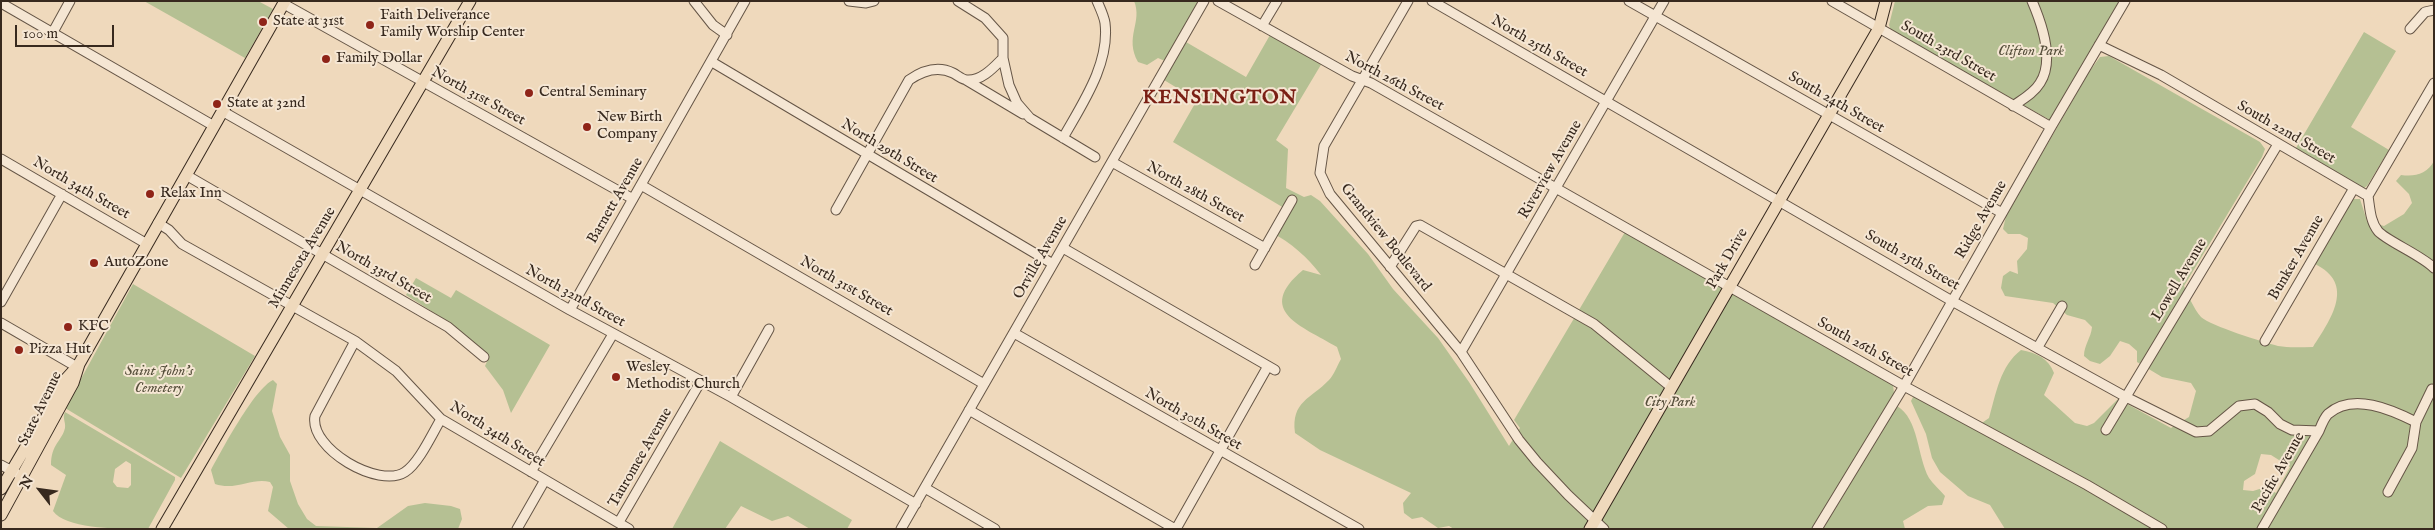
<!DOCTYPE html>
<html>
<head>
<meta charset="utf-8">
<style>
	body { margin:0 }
	#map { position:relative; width:2435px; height:530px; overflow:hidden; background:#efd9bc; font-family:"IM FELL English",serif }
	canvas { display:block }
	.frame { position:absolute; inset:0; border:2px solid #37291e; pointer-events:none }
	.north { position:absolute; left:15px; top:465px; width:50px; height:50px; -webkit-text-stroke:4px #f5e6d3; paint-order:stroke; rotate:300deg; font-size:14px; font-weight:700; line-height:20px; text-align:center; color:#37291e }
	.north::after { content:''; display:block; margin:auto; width:18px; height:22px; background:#37291e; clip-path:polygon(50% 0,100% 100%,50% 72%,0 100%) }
	.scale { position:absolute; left:15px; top:25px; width:99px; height:22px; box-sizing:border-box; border:2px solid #37291e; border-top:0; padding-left:6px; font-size:15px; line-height:18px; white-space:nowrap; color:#37291e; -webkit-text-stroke:4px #f5e6d3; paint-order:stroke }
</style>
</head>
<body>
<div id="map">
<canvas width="2435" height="530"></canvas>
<div class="frame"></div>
<div class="north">N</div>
<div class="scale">100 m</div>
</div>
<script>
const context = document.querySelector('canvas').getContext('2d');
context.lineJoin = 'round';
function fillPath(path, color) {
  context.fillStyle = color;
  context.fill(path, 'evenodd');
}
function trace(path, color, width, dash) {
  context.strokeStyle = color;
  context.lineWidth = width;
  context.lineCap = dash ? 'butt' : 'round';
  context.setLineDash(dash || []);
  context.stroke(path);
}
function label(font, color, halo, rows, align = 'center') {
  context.font = font + ' "IM FELL English",serif';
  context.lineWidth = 4;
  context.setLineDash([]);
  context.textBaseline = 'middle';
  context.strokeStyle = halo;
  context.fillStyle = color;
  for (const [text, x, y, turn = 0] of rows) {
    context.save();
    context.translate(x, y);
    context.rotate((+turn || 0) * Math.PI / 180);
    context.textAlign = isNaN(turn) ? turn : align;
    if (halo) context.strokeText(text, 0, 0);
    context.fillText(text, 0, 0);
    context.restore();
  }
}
const green = new Path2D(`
	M 144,1 L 258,1 L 273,9 L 245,58 Z
	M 1134,1 L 1201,1 L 1165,61 L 1158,58 L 1147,65 L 1138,62 C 1124,37 1143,22 1134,1 Z
	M 1895,1 L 2120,1 L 2050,120 L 1891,31 L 1889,25 Z
	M 2364,32 L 2396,51 L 2351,127 L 2389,150 L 2367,186 L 2364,188 L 2296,148 Z
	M 1270,35 L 1322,63 L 1276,140 L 1288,149 L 1286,188 L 1304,197 L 1311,195 L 1320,201 L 1368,254 L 1393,289 L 1438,338 L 1469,382 L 1509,446 L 1520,428 L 1514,420 L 1625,232 L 1893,385 L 1894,393 L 1814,529 L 1454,529 L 1449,526 L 1438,528 L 1422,517 L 1412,519 L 1404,513 L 1403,503 L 1411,493 L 1320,450 L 1295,433 C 1291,401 1311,399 1329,380 C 1334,375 1337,366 1341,359 L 1337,347 C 1302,326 1254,311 1303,270 L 1321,275 C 1308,258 1291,242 1270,232 L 1284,208 L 1173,142 L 1197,100 L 1164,80 L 1186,42 L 1246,77 Z
	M 2109,56 L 2260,142 L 2265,149 L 2262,157 L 2184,286 C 2189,296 2193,308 2201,317 C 2211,326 2263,342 2278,346 C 2289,348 2302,347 2313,347 C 2331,319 2356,284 2315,264 L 2353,199 L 2360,199 L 2367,221 L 2384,226 L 2404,214 L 2412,203 L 2409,194 L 2396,181 L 2401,175 C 2415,177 2427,174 2434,161 L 2434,529 L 2005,529 L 1990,505 L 1968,496 L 1940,472 L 1932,458 L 1926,434 L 1911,401 L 1913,397 L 1916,396 L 1976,427 L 1989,418 C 1996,394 2000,366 2021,350 C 2037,353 2048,358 2054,373 L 2044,395 L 2075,423 L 2087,426 L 2094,423 L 2118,399 L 2171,428 L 2189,417 L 2196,391 L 2191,383 L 2162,377 L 2137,362 L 2137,351 L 2129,344 L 2120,341 L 2110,356 L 2100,364 L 2090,361 L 2084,356 C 2084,345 2091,338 2092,327 L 2085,320 L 2067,315 L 2053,303 L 2005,296 L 2001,288 L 2003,276 L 2010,271 L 2018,274 L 2017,261 L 2027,249 L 2028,238 L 2020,234 L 2008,234 L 2003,229 L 2006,216 L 2089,72 L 2100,57 ZM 2261,454 L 2271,455 L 2290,467 L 2276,493 L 2266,487 L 2253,491 L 2243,490 L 2244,481 L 2255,474 Z
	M 416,278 L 451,298 L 456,290 L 550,345 L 511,413 L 503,390 L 485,366 L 489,357 L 453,325 L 406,295 Z
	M 133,284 L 255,356 L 181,478 L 65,408 Z
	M 273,380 L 277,384 L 272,411 L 280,437 L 290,455 L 290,481 L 298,504 L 307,519 L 316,526 L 377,528 L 408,506 L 425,503 L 451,506 L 460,509 L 462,519 L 458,529 L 289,529 L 268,511 L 273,487 L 270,482 C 253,477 236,491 215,484 L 211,470 C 222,450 254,389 273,380 Z
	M 1897,406 C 1919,419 1917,456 1929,478 C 1933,484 1940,490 1945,496 L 1942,505 L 1928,506 L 1903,521 L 1905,529 L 1823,529 Z
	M 65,412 L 175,477 L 175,480 L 148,529 C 125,529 66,530 53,511 L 66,475 L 51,465 C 51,444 62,441 65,428 C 66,422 62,418 65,412 ZM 126,461 L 131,464 L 131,485 L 128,488 L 117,487 L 113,482 L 115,469 Z
	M 720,441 L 852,520 L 847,529 L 810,529 L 788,516 L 772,521 L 741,506 L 725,529 L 672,529 Z`);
const minor = new Path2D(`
	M 694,1 L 713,25 L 727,35
	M 849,1 L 866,3 L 874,1
	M 958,1 L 985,18 L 1003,38 L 1003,58 L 1009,85 L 1017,103 L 1030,118 L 1095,157
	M 1218,1 L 1352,76 L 1371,83 L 1904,386 L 2087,485 L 2162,529
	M 1408,1 L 1324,146 L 1320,173 L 1330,194 L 1461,352 L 1519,440 L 1537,462 L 1568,495 L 1604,529
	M 1432,1 L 1952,301 L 2126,397 L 2196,432 L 2209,431 L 2239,406 L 2255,404 L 2268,412 L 2280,424 L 2292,430 L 2319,431 C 2321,426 2324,418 2328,414 C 2353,392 2392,410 2416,422
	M 1629,1 L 2002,213
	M 1832,1 L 2051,127
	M 1,3 L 214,126
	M 284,4 L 633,199
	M 1262,26 L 1277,1
	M 2410,29 L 2425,12 L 2434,10
	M 53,32 L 70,1
	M 2099,45 L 2161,75 L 2368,196 C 2370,208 2370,221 2378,231 C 2385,240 2421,255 2434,268
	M 712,62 L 1053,264
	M 966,80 L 1023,114
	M 2013,106 C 2023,99 2034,93 2040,83 C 2055,60 2042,24 2032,1
	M 222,111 L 570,310 L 731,397 L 916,504
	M 1063,138 C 1082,104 1110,64 1105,23 C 1104,16 1100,8 1097,1
	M 1,159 L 147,244
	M 1112,162 L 1265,248
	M 186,175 L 448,327 L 484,357
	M 641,185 L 984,384
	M 2368,196 L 2434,83
	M 836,210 L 909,80 C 922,71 937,65 953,73 C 957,75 963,80 967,80 C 982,81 994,67 1003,58
	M 158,223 L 169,230 L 182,244 L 355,341 L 396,371 L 441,419 L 629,529
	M 1063,248 L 1275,370
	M 1255,265 L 1292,200
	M 1390,267 L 1416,226 L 1420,225 L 1594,324 L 1671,387
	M 1,302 L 62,194
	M 570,310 L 745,1
	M 1,323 L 77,367
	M 1014,333 L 1359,529
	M 355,341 L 315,416 C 309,449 379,489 405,472 C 419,463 432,434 441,419
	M 2265,341 L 2354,188
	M 2038,347 L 2062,306
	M 1461,352 L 1664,1
	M 731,397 L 769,329
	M 969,410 L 1175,529
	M 2106,430 L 2278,144
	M 1,465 L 16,473
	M 531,472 L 613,334
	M 925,488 L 995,529
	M 2388,492 L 2412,448 L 2416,422 L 2432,389
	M 619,522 L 701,381
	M 517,529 L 545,480
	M 901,529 L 1204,1
	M 1176,529 L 1268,366
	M 1817,529 L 1904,386 L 2051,127 L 2125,1
	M 2262,529 L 2319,431`);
const major = new Path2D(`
	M 1,489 L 66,379 L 76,368
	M 1,515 L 73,383 L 79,364 L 285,1
	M 162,529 L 470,1
	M 1590,529 L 1879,28 L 1886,1`);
const markers = [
	[263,22,5,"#8f2418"],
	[370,25,5,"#8f2418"],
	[326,59,5,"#8f2418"],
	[529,93,5,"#8f2418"],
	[217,104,5,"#8f2418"],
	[587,127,5,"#8f2418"],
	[150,194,5,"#8f2418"],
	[94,263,5,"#8f2418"],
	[68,327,5,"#8f2418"],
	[19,350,5,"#8f2418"],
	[616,377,5,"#8f2418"]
];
const poiNames = [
	["Faith Deliverance",380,16],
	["Family Worship Center",380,33],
	["State at 31st",273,22],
	["Family Dollar",336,59],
	["Central Seminary",539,93],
	["State at 32nd",227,104],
	["New Birth",597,118],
	["Company",597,135],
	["Relax Inn",160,194],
	["AutoZone",104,263],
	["KFC",78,327],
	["Pizza Hut",29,350],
	["Wesley",626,368],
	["Methodist Church",626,385]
];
const streetNames = [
	["North 25th Street",1539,47,30],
	["South 23rd Street",1948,52,30],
	["North 26th Street",1394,82,28],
	["North 31st Street",478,97,29],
	["South 24th Street",1836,103,30],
	["South 22nd Street",2286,133,30],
	["North 29th Street",889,152,31],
	["Riverview Avenue",1551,170,-60],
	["North 34th Street",81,189,30],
	["North 28th Street",1195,193,29],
	["Barnett Avenue",616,201,-60],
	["Ridge Avenue",1982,220,-60],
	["Grandview Boulevard",1385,238,51],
	["Minnesota Avenue",303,258,-59],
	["Orville Avenue",1041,258,-60],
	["Bunker Avenue",2297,258,-60],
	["Park Drive",1728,259,-60],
	["South 25th Street",1912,261,30],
	["North 33rd Street",383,273,30],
	["Lowell Avenue",2180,280,-59],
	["North 31st Street",846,287,30],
	["North 32nd Street",575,297,29],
	["South 26th Street",1865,348,29],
	["State Avenue",41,409,-64],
	["North 30th Street",1193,420,30],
	["North 34th Street",497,435,32],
	["Tauromee Avenue",641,458,-60],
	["Pacific Avenue",2279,473,-60]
];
const parkNames = [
	["Clifton Park",2031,52],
	["Saint John's",159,372],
	["Cemetery",159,389],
	["City Park",1670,403]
];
const districtNames = [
	["KENSINGTON",1220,99]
];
fillPath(green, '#b5c093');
trace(minor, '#655546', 11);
trace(major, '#37291e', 13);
trace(minor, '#f5e6d3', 9);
trace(major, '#efd9bc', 11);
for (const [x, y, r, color] of markers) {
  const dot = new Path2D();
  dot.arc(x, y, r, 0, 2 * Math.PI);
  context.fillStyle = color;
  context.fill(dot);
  trace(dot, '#f5e6d3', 2);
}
label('15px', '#37291e', '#f5e6d3', poiNames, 'left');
label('15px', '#37291e', '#f5e6d3', streetNames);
label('italic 15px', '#564f3b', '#f5e6d3', parkNames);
context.letterSpacing = '1px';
label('bold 20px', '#7a1f14', '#f5e6d3', districtNames);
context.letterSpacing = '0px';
</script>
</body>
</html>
